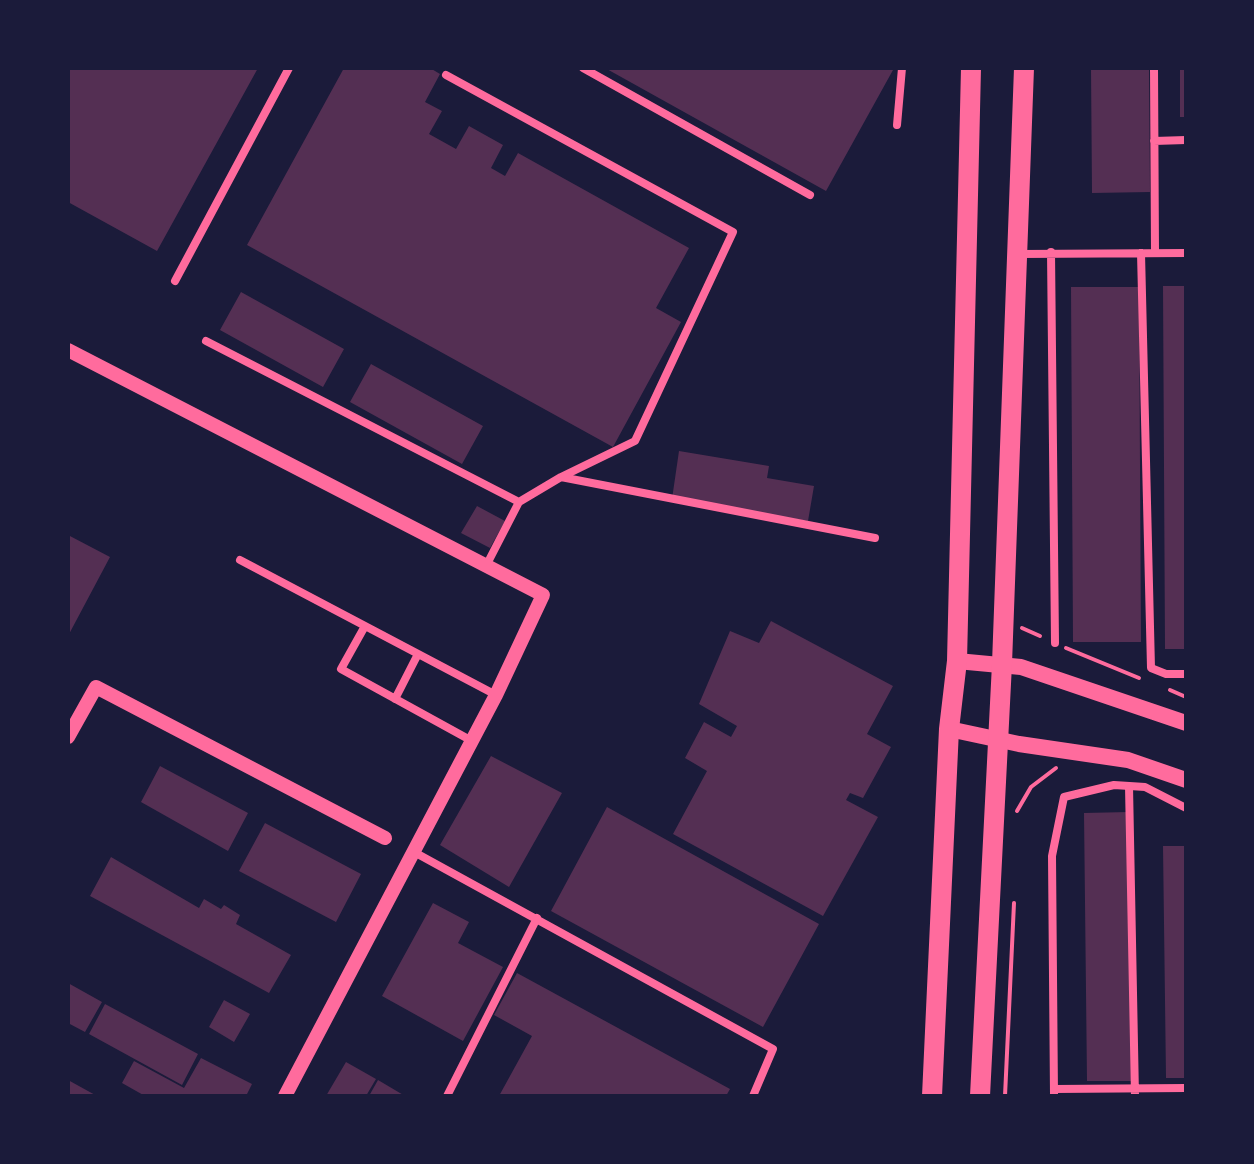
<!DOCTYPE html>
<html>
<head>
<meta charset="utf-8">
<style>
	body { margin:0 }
	#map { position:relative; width:1254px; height:1164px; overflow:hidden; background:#1b1b3a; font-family:"Source Sans 3",sans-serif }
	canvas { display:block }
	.frame { position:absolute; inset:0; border:70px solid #1b1b3a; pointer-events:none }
</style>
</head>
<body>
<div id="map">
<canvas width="1254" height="1164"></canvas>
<div class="frame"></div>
</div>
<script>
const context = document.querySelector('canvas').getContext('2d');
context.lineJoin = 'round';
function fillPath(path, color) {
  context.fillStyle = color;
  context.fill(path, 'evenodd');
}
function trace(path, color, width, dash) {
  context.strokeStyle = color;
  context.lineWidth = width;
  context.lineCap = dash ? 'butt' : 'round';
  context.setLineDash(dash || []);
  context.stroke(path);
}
const building = new Path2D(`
	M 68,68 L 258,68 L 157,251 L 68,202 Z
	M 344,68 L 430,68 L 440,74 L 425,102 L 442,111 L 429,134 L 456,149 L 469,126 L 503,145 L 491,168 L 505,176 L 518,153 L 689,248 L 656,308 L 681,322 L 613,447 L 247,245 Z
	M 605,68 L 889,68 L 893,70 L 826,191 Z
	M 1091,68 L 1149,68 L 1150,192 L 1092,193 Z
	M 1180,68 L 1186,68 L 1186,117 L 1180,117 Z
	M 1163,286 L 1186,286 L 1186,649 L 1165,649 Z
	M 1071,287 L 1139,287 L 1141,642 L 1073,642 Z
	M 241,292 L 344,349 L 323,387 L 220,330 Z
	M 371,364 L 483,426 L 462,464 L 350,402 Z
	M 679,451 L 769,466 L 767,478 L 814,486 L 808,521 L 672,499 Z
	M 477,506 L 505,521 L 490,548 L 461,533 Z
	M 68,535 L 110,557 L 68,636 Z
	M 771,621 L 893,686 L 867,734 L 891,747 L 863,798 L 850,793 L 846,800 L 878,817 L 823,916 L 673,834 L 707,771 L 685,758 L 704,722 L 731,737 L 737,726 L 699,704 L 730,631 L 759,643 Z
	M 491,756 L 562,793 L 509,887 L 440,845 Z
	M 160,766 L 248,813 L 228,851 L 141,802 Z
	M 607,807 L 819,924 L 763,1027 L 551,911 Z
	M 1129,812 L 1133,1081 L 1087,1081 L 1084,813 Z
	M 265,823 L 361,874 L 336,922 L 239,871 Z
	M 1163,846 L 1186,846 L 1186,1078 L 1166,1078 Z
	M 111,857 L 199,908 L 204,899 L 221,909 L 224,905 L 240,915 L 236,924 L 291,955 L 269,993 L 90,896 Z
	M 433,903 L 469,922 L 458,943 L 503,967 L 463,1041 L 382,996 Z
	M 517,973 L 730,1089 L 726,1096 L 499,1096 L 532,1036 L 494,1015 Z
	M 68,983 L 102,1002 L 85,1032 L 68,1023 Z
	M 224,1000 L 250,1014 L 234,1042 L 209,1027 Z
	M 105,1004 L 198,1054 L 182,1085 L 89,1034 Z
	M 201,1058 L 252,1084 L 246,1096 L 145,1096 L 122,1083 L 134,1061 L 184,1088 Z
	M 346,1062 L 376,1079 L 366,1096 L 326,1096 Z
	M 68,1080 L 97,1096 L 68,1096 Z
	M 378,1080 L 405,1096 L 369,1096 Z`);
const path = new Path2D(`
	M 1022,628 L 1040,636
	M 1066,648 L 1139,678
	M 1170,690 L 1186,697
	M 1017,811 L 1031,787 L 1056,768
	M 1005,1096 L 1014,903`);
const minor = new Path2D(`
	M 583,68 L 810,195
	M 1154,68 L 1155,253
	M 446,75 L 733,232 L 635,441 L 561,477
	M 897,125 L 902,68
	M 1154,141 L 1186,140
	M 1051,252 L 1055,643
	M 1141,253 L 1151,668 L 1166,674 L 1186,674
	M 1020,254 L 1186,253
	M 175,281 L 289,68
	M 206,341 L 519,502 L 561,477 L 875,538
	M 240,560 L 496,695
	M 486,566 L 519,502
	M 365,626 L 341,669 L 472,741
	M 395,699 L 418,654
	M 1129,786 L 1135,1096
	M 414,852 L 773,1049 L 753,1096
	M 1054,1089 L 1186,1088
	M 447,1096 L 537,918
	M 1054,1096 L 1052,856 L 1064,797 L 1114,785 L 1145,787 L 1186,808`);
const tertiary = new Path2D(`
	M 68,350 L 543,595 L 496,695 L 285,1096
	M 68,737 L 96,687 L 385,838`);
const secondary = new Path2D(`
	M 957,661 L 1021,667 L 1186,723
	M 949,729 L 1019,744 L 1128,760 L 1186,780`);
const primary = new Path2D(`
	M 932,1096 L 949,729 L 957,661 L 971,68
	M 980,1096 L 1002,664 L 1024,68`);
fillPath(building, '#542f53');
trace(path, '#ff6b9d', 4);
trace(minor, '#ff6b9d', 8);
trace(tertiary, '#ff6b9d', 14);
trace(secondary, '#ff6b9d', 16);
trace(primary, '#ff6b9d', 20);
</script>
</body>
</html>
